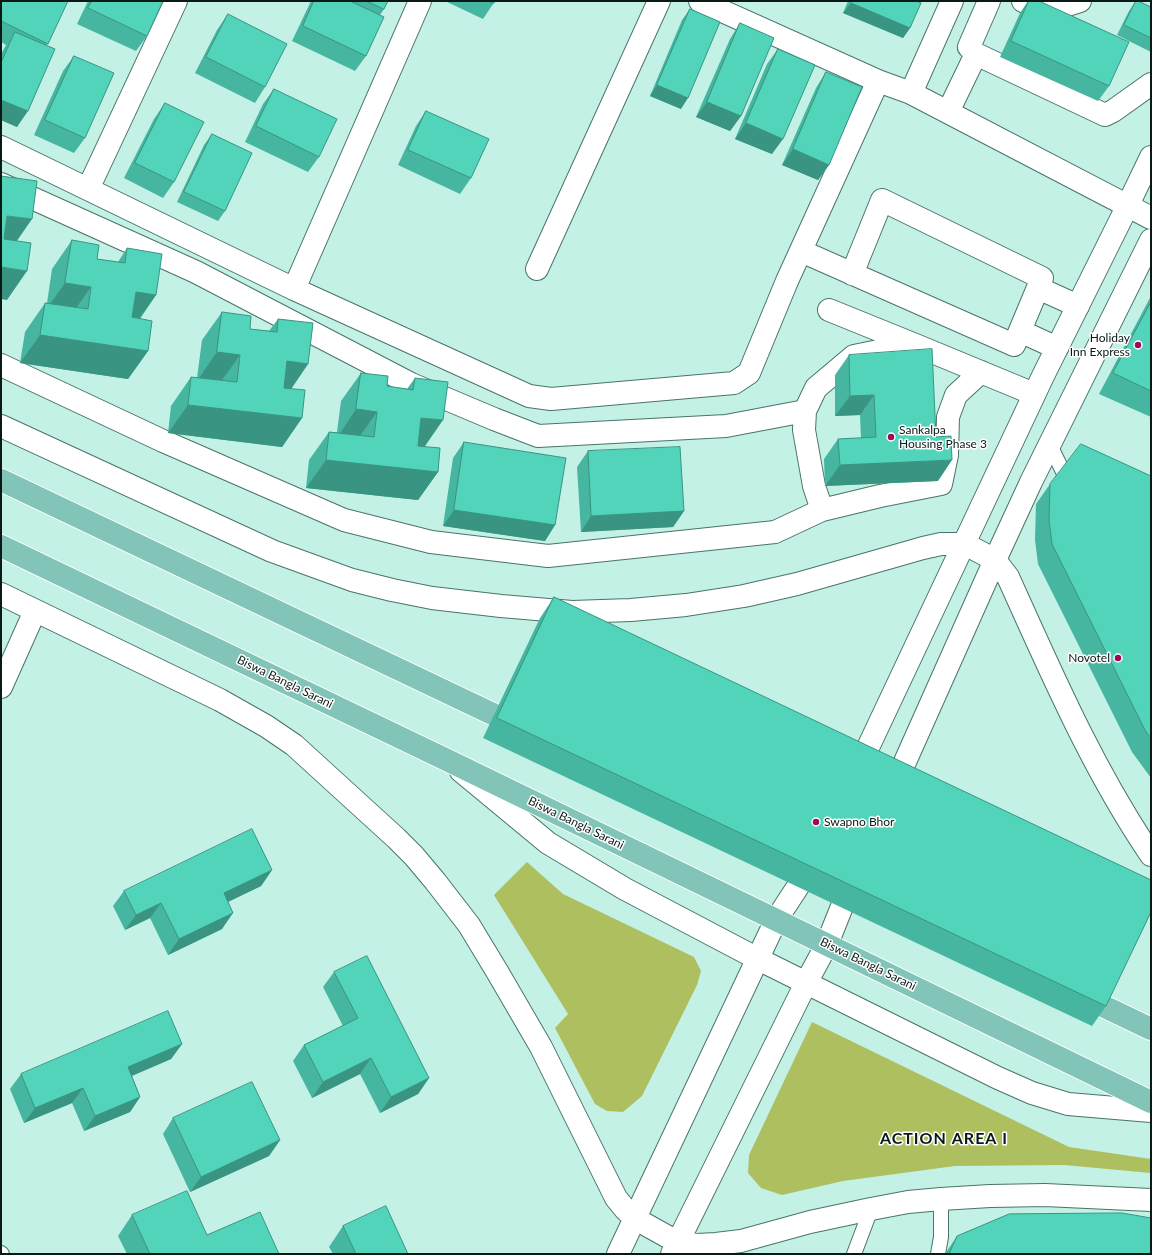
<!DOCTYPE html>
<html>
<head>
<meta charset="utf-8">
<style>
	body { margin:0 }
	#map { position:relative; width:1152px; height:1255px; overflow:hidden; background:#c3f1e5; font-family:Lato,sans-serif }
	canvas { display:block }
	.frame { position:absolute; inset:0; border:2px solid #081916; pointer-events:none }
</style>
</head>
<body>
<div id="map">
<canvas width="1152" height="1255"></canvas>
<div class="frame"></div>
</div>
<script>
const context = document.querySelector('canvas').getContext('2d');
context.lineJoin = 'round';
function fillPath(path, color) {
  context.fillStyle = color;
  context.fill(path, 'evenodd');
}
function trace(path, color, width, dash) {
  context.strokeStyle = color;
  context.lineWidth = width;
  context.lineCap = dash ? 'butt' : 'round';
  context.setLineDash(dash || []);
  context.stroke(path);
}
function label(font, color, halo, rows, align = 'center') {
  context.font = font + ' Lato,sans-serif';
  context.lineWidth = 3;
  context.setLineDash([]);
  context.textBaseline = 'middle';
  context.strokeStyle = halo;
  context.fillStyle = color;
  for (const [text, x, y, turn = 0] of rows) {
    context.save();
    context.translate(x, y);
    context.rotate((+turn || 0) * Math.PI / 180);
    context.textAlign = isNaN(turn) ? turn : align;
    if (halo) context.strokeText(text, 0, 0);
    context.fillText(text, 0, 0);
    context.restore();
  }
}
const green = new Path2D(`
	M 527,862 L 563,894 L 694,957 L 701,971 L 697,985 L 642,1096 L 623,1112 L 607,1111 L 595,1104 L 555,1028 L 568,1014 L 494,895 Z
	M 812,1022 L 1069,1147 L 1151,1159 L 1151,1173 L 1064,1165 L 955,1166 L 843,1181 L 782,1195 L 761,1188 L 748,1173 L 749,1155 Z`);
const service = new Path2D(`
	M 1050,445 L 1070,486
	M 1,1253 L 2,1254
	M 854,1254 L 871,1209
	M 938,1254 L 941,1237 L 941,1199`);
const minor = new Path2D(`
	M 700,1 L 878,81 L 911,93 L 1151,218
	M 989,1 L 969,47 L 976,54 L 1105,115 L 1113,111 L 1151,84
	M 1023,1 L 1045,12 L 1080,1
	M 911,93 L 952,1
	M 948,112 L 976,54
	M 1,147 L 294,289 L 529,396 L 551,399 L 734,383 L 749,373 L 787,281 L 878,81
	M 1,184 L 196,272 L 411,384 L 494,419 L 538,436 L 726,426 L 805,411 L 816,388 L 854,356 L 913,344 L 1034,394
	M 88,189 L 176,1
	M 801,251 L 1014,345 L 1042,278 L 882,200 L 852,274
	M 537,269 L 659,1
	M 1038,288 L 1078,306
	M 294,289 L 420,1
	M 829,310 L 913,344
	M 1020,331 L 1057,348
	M 1,365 L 163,441 L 344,520 L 431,542 L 548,556 L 775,532 L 822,510
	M 805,411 L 804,430 L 814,486 L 822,510 L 880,496 L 941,484 L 947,455 L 948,417 L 956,395 L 981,372`);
const tertiary = new Path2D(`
	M 1,426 L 272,551 L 352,580 L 392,590 L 432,598 L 501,606 L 572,612 L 631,610 L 686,605 L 744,596 L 797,584 L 923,548 L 941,544 L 965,544 L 995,560 L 1008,577 C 1051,672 1092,768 1151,855
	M 1,594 L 220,700 L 266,726 L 294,745 L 396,838 L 414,856 L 435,881 L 469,925 L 498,973 L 541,1047 L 616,1198 L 625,1209 L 634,1218 L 677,1242 L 697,1245 L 716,1244 L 741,1241 L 810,1222 L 871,1209 L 908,1202 L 941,1199 L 990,1196 L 1045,1195 L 1151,1200
	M 1,687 L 35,611
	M 461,771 L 548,843 L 625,889 L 758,959 L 998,1078 L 1032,1093 L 1068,1104 L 1151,1111
	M 856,773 L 1043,376 L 1127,207 L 1151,157
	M 892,791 L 995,560 L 1031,482 L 1151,240
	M 618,1254 L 776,920 L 814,862
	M 672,1254 L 806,983 L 827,944 L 853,879`);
const primary = new Path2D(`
	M 1,480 L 520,727
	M 1,546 L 449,761 L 1151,1102
	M 1078,994 L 1151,1029`);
const wall = new Path2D(`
	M 1,1 L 48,44 L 46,45 L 17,127 L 1,120 L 1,54 L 6,45 L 1,42 Z
	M 88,1 L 163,1 L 147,36 L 136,51 L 77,24 Z
	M 311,1 L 388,1 L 384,9 L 380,15 L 366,56 L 355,71 L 292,41 Z
	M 445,1 L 495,1 L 483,19 Z
	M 848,1 L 921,1 L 910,28 L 903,38 L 843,13 Z
	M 1028,1 L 1039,1 L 1109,86 L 1098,101 L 1000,57 L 1020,13 Z
	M 1136,1 L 1151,7 L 1151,52 L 1117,35 L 1129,11 Z
	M 690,9 L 681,109 L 650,96 L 682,20 Z
	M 228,14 L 265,87 L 255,103 L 195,73 L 217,30 Z
	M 740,23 L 741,116 L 730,131 L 696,117 L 730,39 Z
	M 778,49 L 772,154 L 735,139 L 767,64 Z
	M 74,56 L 85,138 L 74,153 L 34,135 L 63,71 Z
	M 826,72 L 829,165 L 818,180 L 782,165 L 816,88 Z
	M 274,89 L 319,157 L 308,172 L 245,142 L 263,104 Z
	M 165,103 L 174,182 L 163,198 L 124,178 L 154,119 Z
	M 426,111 L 471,178 L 460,194 L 398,165 L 416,126 Z
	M 212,134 L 225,211 L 218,221 L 177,202 L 204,145 Z
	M 72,240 L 97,259 L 118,262 L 127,248 L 156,295 L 140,319 L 148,351 L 128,379 L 20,363 L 25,332 L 45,303 L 47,303 L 52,269 Z
	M 1151,296 L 1151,417 L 1099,394 Z
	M 222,312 L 250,329 L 269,331 L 278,319 L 308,364 L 291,389 L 302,418 L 282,447 L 168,433 L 171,406 L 191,377 L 197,378 L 202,340 Z
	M 849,355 L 938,481 L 825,486 L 824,459 L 838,439 L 861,438 L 860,415 L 835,416 L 835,375 Z
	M 361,373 L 387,386 L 407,389 L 415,378 L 425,447 L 438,472 L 418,500 L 306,488 L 309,460 L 329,432 L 337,432 L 341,401 Z
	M 464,442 L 555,525 L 545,541 L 443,526 L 453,458 Z
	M 588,451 L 684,511 L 673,527 L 581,532 L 577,467 Z
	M 1151,476 L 1151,778 L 1132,752 L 1038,564 L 1035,540 L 1036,504 L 1050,484 Z
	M 554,597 L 1106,1006 L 1092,1026 L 483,738 L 540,618 Z
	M 272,870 L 261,886 L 228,902 L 222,929 L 168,955 L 150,918 L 125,930 L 113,906 L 124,891 Z
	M 334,972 L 429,1078 L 418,1094 L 380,1113 L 360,1074 L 312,1098 L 293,1061 L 304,1045 L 343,1026 L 323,987 Z
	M 182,1044 L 171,1059 L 132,1076 L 140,1097 L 130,1112 L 84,1131 L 72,1103 L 24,1123 L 10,1089 L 21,1074 Z
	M 173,1118 L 280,1140 L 269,1156 L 190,1192 L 163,1134 Z
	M 132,1215 L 207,1235 L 279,1254 L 127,1254 L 118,1236 Z
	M 343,1226 L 408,1254 L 333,1254 L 329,1247 Z
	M 957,1236 L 1151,1254 L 945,1254 Z`);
const shadedWall = new Path2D(`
	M 851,3 L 910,28 L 903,38 L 843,13 Z
	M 657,85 L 688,98 L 681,109 L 650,96 Z
	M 1,100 L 28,111 L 17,127 L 1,120 Z
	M 707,102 L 741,116 L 730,131 L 696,117 Z
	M 746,123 L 783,139 L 772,154 L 735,139 Z
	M 793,149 L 829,165 L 818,180 L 782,165 Z
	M 7,216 L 32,219 L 12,248 L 1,246 Z
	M 1,267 L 27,271 L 7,300 L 1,299 Z
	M 65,283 L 91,287 L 71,315 L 45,311 Z
	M 136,292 L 156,295 L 136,323 L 116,320 Z
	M 40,335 L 148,351 L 128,379 L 20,363 Z
	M 217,352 L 240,355 L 220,383 L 197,381 Z
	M 287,361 L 308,364 L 289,392 L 267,390 Z
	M 874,395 L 860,415 L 835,416 L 850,396 Z
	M 188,405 L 302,418 L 282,447 L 168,433 Z
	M 356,409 L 377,412 L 357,440 L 337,438 Z
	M 421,418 L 443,420 L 423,449 L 401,446 Z
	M 326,460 L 438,472 L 418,500 L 306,488 Z
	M 952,460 L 938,481 L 825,486 L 840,465 Z
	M 454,510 L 555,525 L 545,541 L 443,526 Z
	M 684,511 L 673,527 L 581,532 L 591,516 Z
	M 272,870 L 261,886 L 213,909 L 224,893 Z
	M 161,903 L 150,918 L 125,930 L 136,915 Z
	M 233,913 L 222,929 L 168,955 L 179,939 Z
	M 182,1044 L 171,1059 L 117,1082 L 128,1067 Z
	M 371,1058 L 360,1074 L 312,1098 L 323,1082 Z
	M 429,1078 L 418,1094 L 380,1113 L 391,1097 Z
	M 83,1088 L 72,1103 L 24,1123 L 35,1108 Z
	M 140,1097 L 130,1112 L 84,1131 L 95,1116 Z
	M 280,1140 L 269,1156 L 190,1192 L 201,1177 Z`);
const building = new Path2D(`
	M 1,1 L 68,1 L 48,44 L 1,21 Z
	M 92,1 L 163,1 L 147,36 L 88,8 Z
	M 314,1 L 350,1 L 384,17 L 366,56 L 303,26 Z
	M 367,1 L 388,1 L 384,9 Z
	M 489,1 L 495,1 L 494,3 Z
	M 851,1 L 916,1 L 921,3 L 910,28 L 851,3 Z
	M 1029,1 L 1039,1 L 1129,42 L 1109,86 L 1011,41 Z
	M 1136,1 L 1138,1 L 1151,7 L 1151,38 L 1124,25 Z
	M 690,9 L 720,22 L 688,98 L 657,85 Z
	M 228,14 L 287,44 L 265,87 L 206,57 Z
	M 740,23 L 774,38 L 741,116 L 707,102 Z
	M 15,32 L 55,49 L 28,111 L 1,100 L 1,63 Z
	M 778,49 L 815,65 L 783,139 L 746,123 Z
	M 74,56 L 114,73 L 85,138 L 45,120 Z
	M 826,72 L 862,87 L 829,165 L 793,149 Z
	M 274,89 L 337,119 L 319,157 L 256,126 Z
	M 165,103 L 204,122 L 174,182 L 135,163 Z
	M 426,111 L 489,139 L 471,178 L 408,150 Z
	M 212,134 L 252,153 L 225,211 L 184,192 Z
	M 1,176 L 37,181 L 32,219 L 7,216 L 4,239 L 31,243 L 27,271 L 1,267 Z
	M 72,240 L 99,245 L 97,259 L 125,263 L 127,248 L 162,254 L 156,295 L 136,292 L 132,317 L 152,321 L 148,351 L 40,335 L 45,303 L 88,309 L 91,287 L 65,283 Z
	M 1151,302 L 1151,391 L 1113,373 Z
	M 222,312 L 251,316 L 250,329 L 277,332 L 278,319 L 313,323 L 308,364 L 287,361 L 284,388 L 305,390 L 302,418 L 188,405 L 191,377 L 237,382 L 240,355 L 217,352 Z
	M 932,349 L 936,437 L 951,436 L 952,460 L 840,465 L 838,439 L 876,437 L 874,395 L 850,396 L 849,355 Z
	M 361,373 L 388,376 L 387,386 L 413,390 L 415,378 L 448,382 L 443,420 L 421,418 L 418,446 L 440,448 L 438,472 L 326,460 L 329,432 L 374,437 L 377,412 L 356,409 Z
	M 464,442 L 566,458 L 555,525 L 454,510 Z
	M 1081,444 L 1151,476 L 1151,738 L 1146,732 L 1052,544 L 1049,520 L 1050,484 Z
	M 680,447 L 684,511 L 591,516 L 588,451 Z
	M 554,597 L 1151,880 L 1151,912 L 1106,1006 L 497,718 Z
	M 252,829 L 272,870 L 224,893 L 233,913 L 179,939 L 161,903 L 136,915 L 124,891 Z
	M 367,956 L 429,1078 L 391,1097 L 371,1058 L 323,1082 L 304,1045 L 358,1018 L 334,972 Z
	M 168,1011 L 182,1044 L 128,1067 L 140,1097 L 95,1116 L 83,1088 L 35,1108 L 21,1074 Z
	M 252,1082 L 280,1140 L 201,1177 L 173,1118 Z
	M 187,1191 L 207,1235 L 260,1212 L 279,1254 L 150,1254 L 132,1215 Z
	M 386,1206 L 408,1254 L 356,1254 L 343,1226 Z
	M 1122,1213 L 1151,1218 L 1151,1254 L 949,1254 L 957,1236 L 1009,1214 Z`);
const markers = [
	[1138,345,4,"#9d0a57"],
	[891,437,4,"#9d0a57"],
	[1118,658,4,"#9d0a57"],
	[816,822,4,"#9d0a57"]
];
const poiNames = [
	["Holiday",1130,338],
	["Inn Express",1130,352],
	["Sankalpa",899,430,"left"],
	["Housing Phase 3",899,444,"left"],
	["Novotel",1110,658],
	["Swapno Bhor",824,822,"left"]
];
const streetNames = [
	["Biswa Bangla Sarani",285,682,26],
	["Biswa Bangla Sarani",576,823,26],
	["Biswa Bangla Sarani",868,964,26]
];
const districtNames = [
	["ACTION AREA I",944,1139]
];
fillPath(green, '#aebf5f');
trace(service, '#49746a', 16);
trace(minor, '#49746a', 24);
trace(tertiary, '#49746a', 24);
trace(primary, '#fff', 24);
trace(service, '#fff', 14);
trace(minor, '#fff', 22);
trace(tertiary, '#fff', 22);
trace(primary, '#82c4b8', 22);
fillPath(wall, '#46b6a0');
fillPath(shadedWall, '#399482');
fillPath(building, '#51d4ba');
trace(building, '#399482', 1);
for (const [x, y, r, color] of markers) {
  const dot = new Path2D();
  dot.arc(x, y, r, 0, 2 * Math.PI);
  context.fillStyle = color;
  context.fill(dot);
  trace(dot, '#fff', 1.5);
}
label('12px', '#081916', '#fff', poiNames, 'right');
label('12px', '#081916', '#fff', streetNames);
context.letterSpacing = '1px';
label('bold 16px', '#081916', '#fff', districtNames);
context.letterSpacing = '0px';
</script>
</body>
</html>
